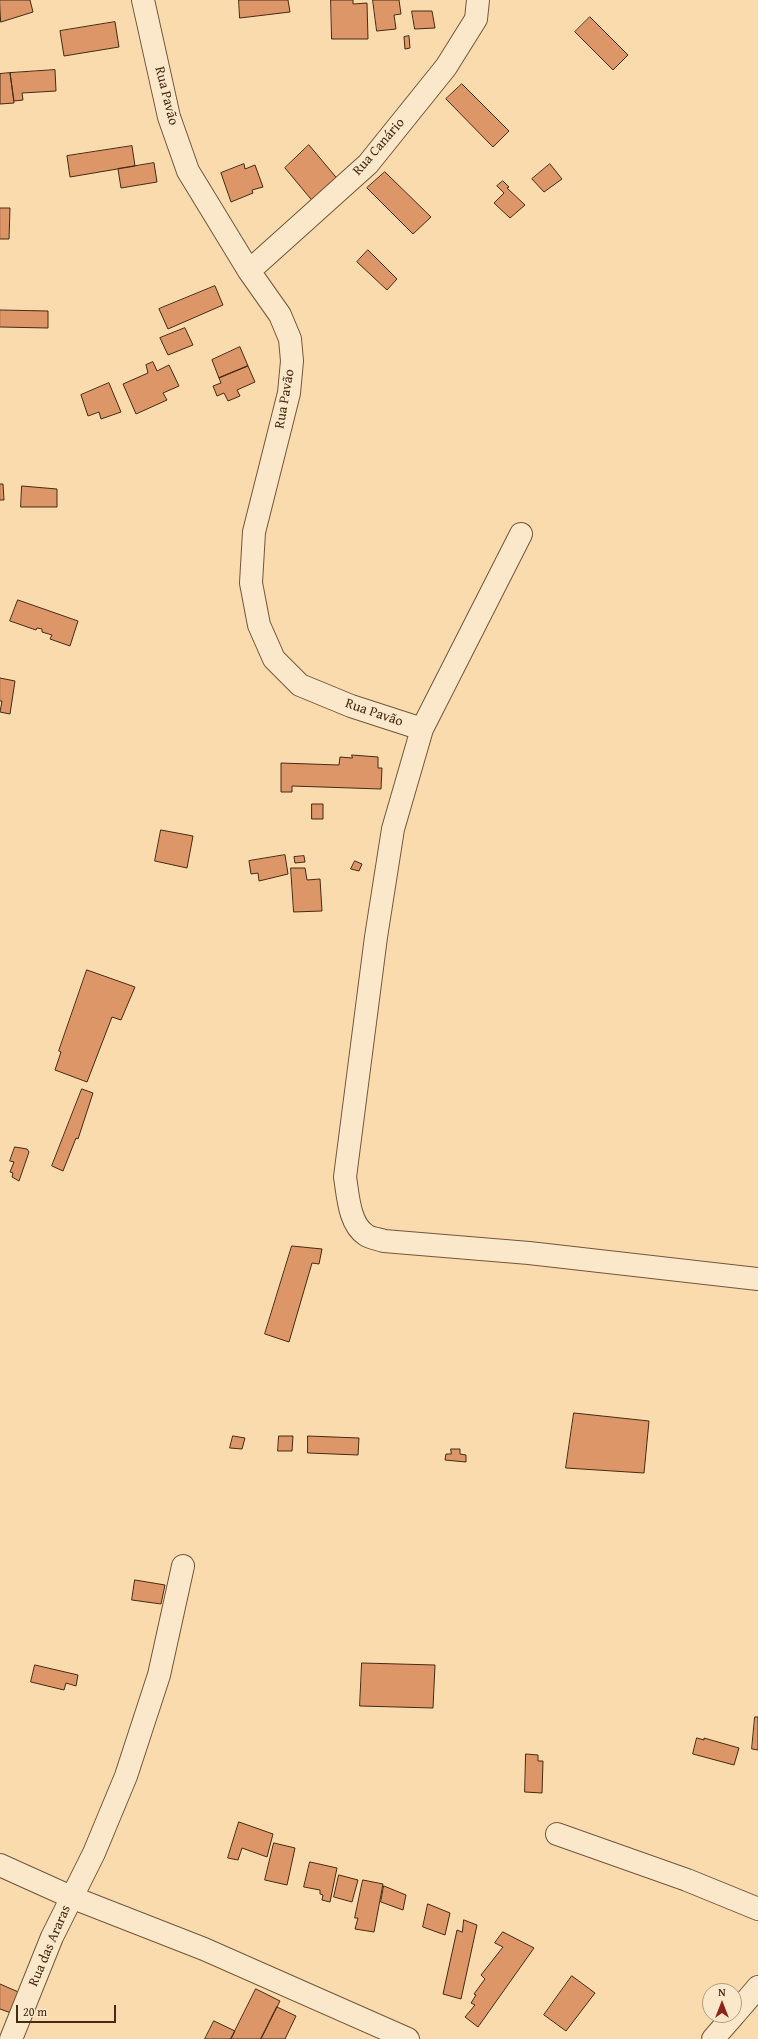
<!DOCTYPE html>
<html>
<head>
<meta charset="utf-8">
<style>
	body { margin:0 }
	#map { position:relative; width:758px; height:2039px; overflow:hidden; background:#f9dbad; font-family:"Gentium Book Plus",serif }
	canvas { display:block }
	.north { position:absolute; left:702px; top:1983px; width:40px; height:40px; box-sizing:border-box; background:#fbe8ca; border:1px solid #b39c81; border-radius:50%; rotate:0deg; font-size:11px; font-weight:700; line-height:16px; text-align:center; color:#462a13 }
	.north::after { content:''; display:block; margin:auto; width:14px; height:18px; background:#8f2418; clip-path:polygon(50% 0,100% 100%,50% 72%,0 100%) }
	.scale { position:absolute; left:16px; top:2005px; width:100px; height:18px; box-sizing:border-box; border:2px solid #462a13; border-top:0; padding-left:5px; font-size:12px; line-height:14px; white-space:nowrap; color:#462a13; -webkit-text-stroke:3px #fbe8ca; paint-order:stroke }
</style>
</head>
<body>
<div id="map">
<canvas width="758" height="2039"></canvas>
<div class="north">N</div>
<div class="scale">20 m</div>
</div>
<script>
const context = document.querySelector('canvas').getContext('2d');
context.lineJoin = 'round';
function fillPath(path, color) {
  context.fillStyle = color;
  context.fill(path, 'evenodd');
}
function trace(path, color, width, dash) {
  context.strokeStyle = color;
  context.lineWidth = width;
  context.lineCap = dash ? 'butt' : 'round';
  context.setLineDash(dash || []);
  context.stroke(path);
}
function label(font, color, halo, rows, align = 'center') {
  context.font = font + ' "Gentium Book Plus",serif';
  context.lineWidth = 3;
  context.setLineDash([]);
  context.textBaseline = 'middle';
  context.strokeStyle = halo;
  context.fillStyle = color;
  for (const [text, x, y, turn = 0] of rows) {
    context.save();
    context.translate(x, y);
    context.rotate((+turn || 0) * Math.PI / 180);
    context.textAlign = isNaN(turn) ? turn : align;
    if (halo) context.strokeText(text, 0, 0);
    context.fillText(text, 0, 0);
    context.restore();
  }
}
const building = new Path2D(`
	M 0,0 L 30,0 L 33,12 L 1,22 Z
	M 239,0 L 288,0 L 290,12 L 240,18 Z
	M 331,0 L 353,0 L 353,4 L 367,3 L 368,39 L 332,39 Z
	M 373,0 L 399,0 L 401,14 L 394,15 L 396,29 L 377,31 Z
	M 412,11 L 432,11 L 435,28 L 415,29 Z
	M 590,17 L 628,55 L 613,70 L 575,32 Z
	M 115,22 L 119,47 L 64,56 L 60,31 Z
	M 409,36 L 410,48 L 405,49 L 404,37 Z
	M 55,70 L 56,91 L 22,93 L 23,100 L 14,101 L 10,73 Z
	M 10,73 L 14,103 L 0,104 L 0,74 Z
	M 462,84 L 509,131 L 493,147 L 446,99 Z
	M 309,145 L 340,182 L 315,204 L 285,168 Z
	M 132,146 L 135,166 L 70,177 L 67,156 Z
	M 154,163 L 157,182 L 121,188 L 118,169 Z
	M 244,164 L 245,169 L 255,165 L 263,187 L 252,190 L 253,193 L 231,202 L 221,173 Z
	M 550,164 L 562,179 L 544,192 L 532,179 Z
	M 385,172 L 431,217 L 413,234 L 367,188 Z
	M 503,181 L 509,187 L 507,188 L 525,205 L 510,218 L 494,203 L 504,193 L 497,186 Z
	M 0,208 L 10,208 L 9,239 L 0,239 Z
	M 368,250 L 397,279 L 387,290 L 357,262 Z
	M 215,286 L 223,305 L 168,329 L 159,309 Z
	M 0,310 L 48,311 L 48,328 L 0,327 Z
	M 185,328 L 193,345 L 168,355 L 160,338 Z
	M 240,347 L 248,366 L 219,378 L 212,360 Z
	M 153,362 L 157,371 L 169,365 L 179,386 L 163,393 L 167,400 L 136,414 L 123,384 L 148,373 L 146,365 Z
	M 248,366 L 255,382 L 237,390 L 240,396 L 228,401 L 224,393 L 217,396 L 213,386 L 221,383 L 219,378 Z
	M 109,383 L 121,412 L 101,419 L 99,412 L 88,416 L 81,395 Z
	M 0,484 L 3,484 L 4,500 L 0,500 Z
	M 22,486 L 57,489 L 57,507 L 21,507 Z
	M 18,600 L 78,621 L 70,646 L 50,639 L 52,635 L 42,632 L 42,629 L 37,628 L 36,630 L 10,621 Z
	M 0,678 L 15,681 L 10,714 L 0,712 L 2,701 L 0,701 Z
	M 352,755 L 378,757 L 378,768 L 382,768 L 381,789 L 292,786 L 292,792 L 281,792 L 281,763 L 339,765 L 340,757 L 352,758 Z
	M 312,804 L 323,804 L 323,819 L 312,819 Z
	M 161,830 L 193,836 L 187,868 L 155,861 Z
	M 285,855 L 288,874 L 259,881 L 258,873 L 251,874 L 249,861 Z
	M 304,856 L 305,862 L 295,863 L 294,857 Z
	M 355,861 L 362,864 L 359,871 L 351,869 Z
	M 291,868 L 305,868 L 307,880 L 320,879 L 322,911 L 294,912 Z
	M 87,970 L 135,987 L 121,1020 L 112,1017 L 87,1082 L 55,1070 L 61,1052 L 59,1051 Z
	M 82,1089 L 93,1093 L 78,1139 L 76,1138 L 63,1171 L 52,1166 Z
	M 15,1147 L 27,1149 L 29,1152 L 19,1181 L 12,1177 L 13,1173 L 10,1172 L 14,1162 L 10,1161 Z
	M 292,1246 L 322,1249 L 319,1264 L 312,1263 L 289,1342 L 265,1334 Z
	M 574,1413 L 649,1421 L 644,1473 L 566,1468 Z
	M 233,1436 L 245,1438 L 242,1449 L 230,1448 Z
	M 279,1436 L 293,1436 L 292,1451 L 278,1451 Z
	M 308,1436 L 359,1438 L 358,1455 L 308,1453 Z
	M 451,1449 L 460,1449 L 460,1454 L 466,1455 L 466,1462 L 445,1460 L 446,1454 L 451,1454 Z
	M 135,1580 L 165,1585 L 161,1604 L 132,1600 Z
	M 362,1663 L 435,1665 L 433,1708 L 360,1706 Z
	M 35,1665 L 78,1675 L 76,1686 L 66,1683 L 64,1690 L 31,1682 Z
	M 755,1717 L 758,1717 L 758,1750 L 752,1749 Z
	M 697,1738 L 704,1740 L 704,1738 L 739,1748 L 734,1765 L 693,1754 Z
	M 526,1754 L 538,1755 L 538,1761 L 543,1761 L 542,1793 L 525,1792 Z
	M 239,1822 L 273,1834 L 267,1857 L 242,1848 L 238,1860 L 228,1858 Z
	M 274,1843 L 295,1848 L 287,1885 L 265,1880 Z
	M 310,1862 L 337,1868 L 330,1902 L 322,1900 L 323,1895 L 320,1894 L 320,1890 L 304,1887 Z
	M 339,1875 L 358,1880 L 352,1902 L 334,1897 Z
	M 363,1880 L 383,1884 L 374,1932 L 355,1929 L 358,1918 L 355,1918 Z
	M 384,1886 L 406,1895 L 403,1910 L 381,1902 Z
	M 428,1904 L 450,1913 L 445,1935 L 423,1927 Z
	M 464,1920 L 477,1925 L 461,1999 L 443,1994 L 457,1930 L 462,1932 Z
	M 503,1932 L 534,1948 L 478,2027 L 465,2017 L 475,2005 L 471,2003 L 476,1995 L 474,1994 L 485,1979 L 481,1975 L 503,1947 L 495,1943 Z
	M 572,1976 L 595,1993 L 566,2031 L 544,2015 Z
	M 0,1984 L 23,1994 L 14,2014 L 0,2009 Z
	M 256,1989 L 280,2001 L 261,2039 L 231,2039 Z
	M 277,2007 L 296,2016 L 285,2039 L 261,2039 Z
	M 214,2021 L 235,2031 L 231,2039 L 205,2039 Z`);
const street = new Path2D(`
	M 143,0 L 169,117 L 188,171 L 249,271 L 280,315 L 290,339 L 292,361 L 289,393 L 254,532 L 251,583 L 259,625 L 274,659 L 300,685 L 351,706 L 422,729
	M 249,271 L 368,164 L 446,67 L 476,19 L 478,0
	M 521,534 L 422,729 L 393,829 L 376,937 L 345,1177 C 348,1195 349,1224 366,1235 C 370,1238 378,1239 384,1241 L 529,1253 L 758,1279
	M 557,1834 L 687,1880 L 758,1909
	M 0,1865 L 71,1897 L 204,1949 L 408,2039
	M 734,2015 L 758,1987
	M 11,2039 L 52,1937 L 94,1853 L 126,1776 L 159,1675 L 183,1566
	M 713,2039 L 734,2015`);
const streetNames = [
	["Rua Pavão",166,96,76],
	["Rua Canário",379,147,-49],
	["Rua Pavão",285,399,-80],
	["Rua Pavão",374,713,19],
	["Rua das Araras",50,1946,-67]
];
fillPath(building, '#dc9667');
trace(building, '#462a13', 1);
trace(street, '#73563a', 24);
trace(street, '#fbe8ca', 22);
label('14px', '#462a13', '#fbe8ca', streetNames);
</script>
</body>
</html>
